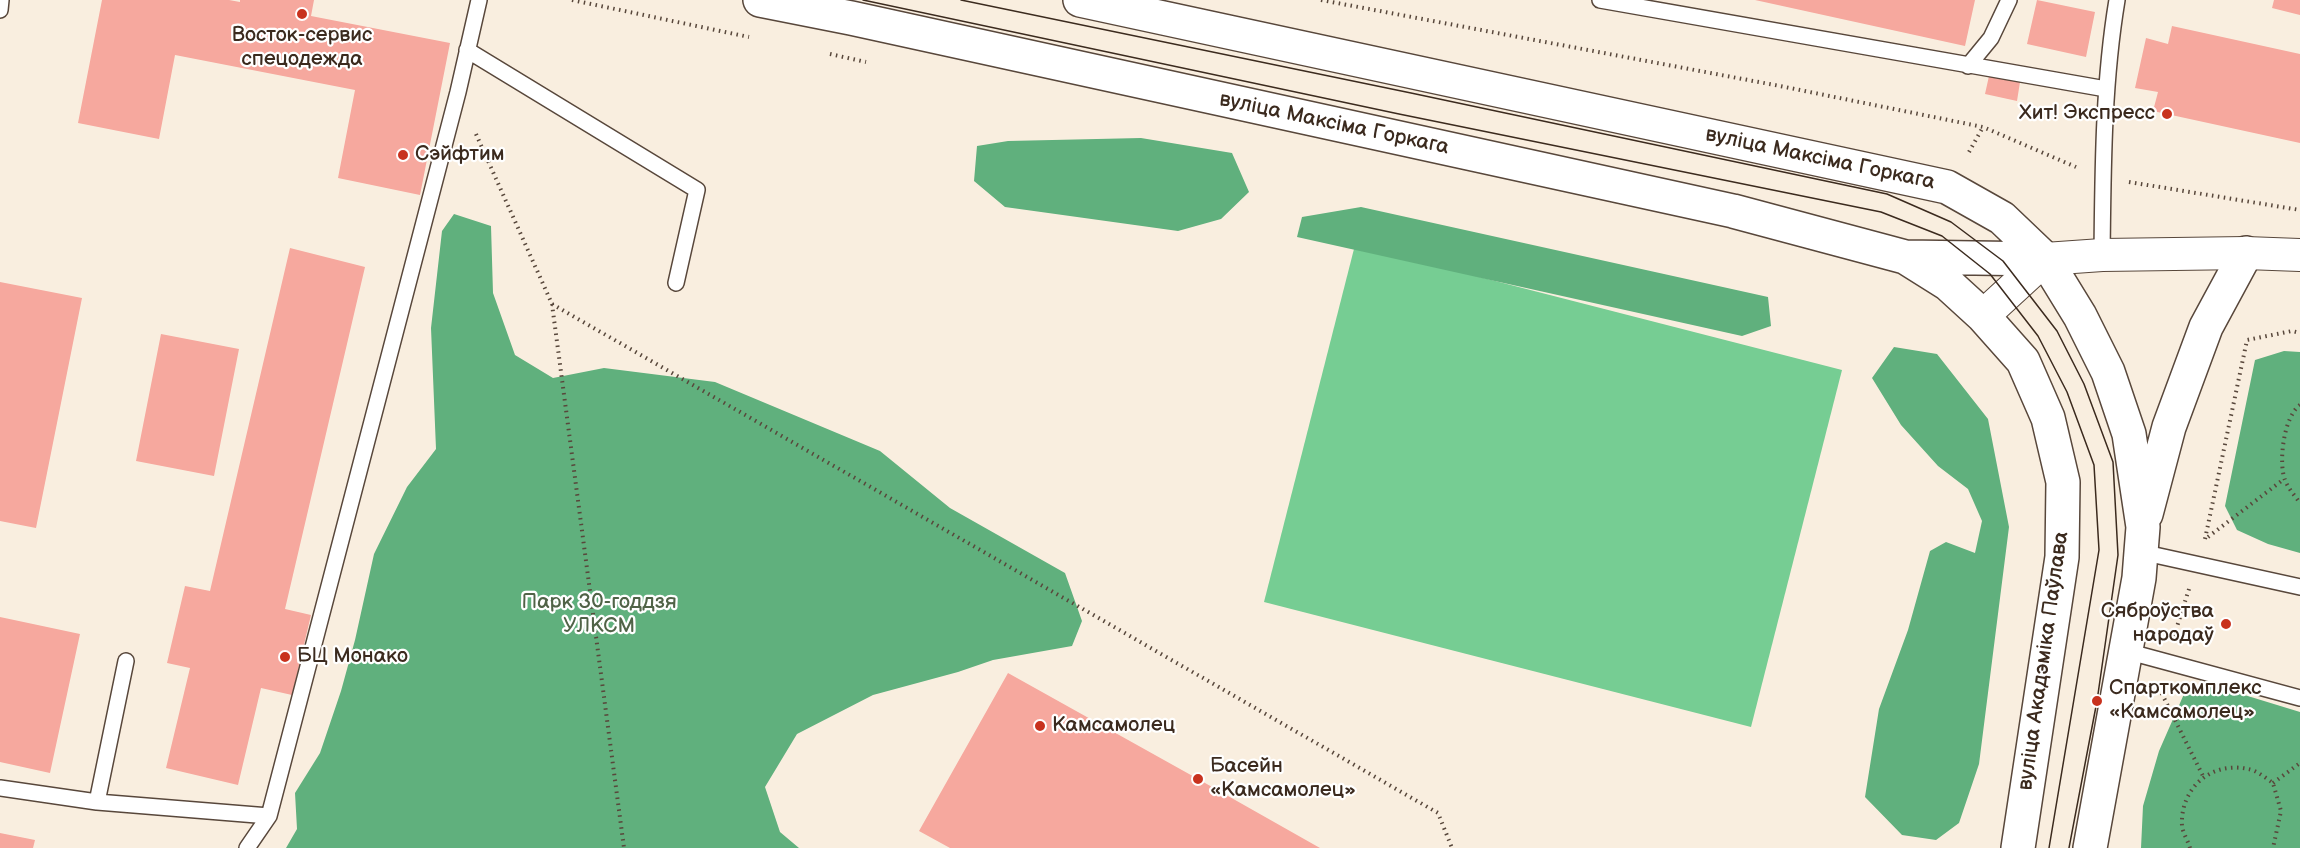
<!DOCTYPE html>
<html>
<head>
<meta charset="utf-8">
<style>
	body { margin:0 }
	canvas { display:block; background:#f9eedf }
</style>
</head>
<body>
<canvas width="2300" height="848"></canvas>
<script>
const context = document.querySelector('canvas').getContext('2d');
context.lineJoin = 'round';
function fillPath(path, color) {
  context.fillStyle = color;
  context.fill(path, 'evenodd');
}
function trace(path, color, width, dash) {
  context.strokeStyle = color;
  context.lineWidth = width;
  context.lineCap = dash ? 'butt' : 'round';
  context.setLineDash(dash || []);
  context.stroke(path);
}
function label(font, color, halo, rows, align = 'center') {
  context.font = font + ' "Balsamiq Sans",sans-serif';
  context.lineWidth = 4.5;
  context.setLineDash([]);
  context.textBaseline = 'middle';
  context.strokeStyle = halo;
  context.fillStyle = color;
  for (const [text, x, y, turn = 0] of rows) {
    context.save();
    context.translate(x, y);
    context.rotate((+turn || 0) * Math.PI / 180);
    context.textAlign = isNaN(turn) ? turn : align;
    if (halo) context.strokeText(text, 0, 0);
    context.fillText(text, 0, 0);
    context.restore();
  }
}
const green = new Path2D(`
	M 1355,245 L 1842,370 L 1751,727 L 1264,602 Z`);
const forest = new Path2D(`
	M 1141,138 L 1232,153 L 1249,192 L 1221,219 L 1178,231 L 1005,207 L 974,181 L 977,146 L 1008,141 Z
	M 1361,207 L 1768,297 L 1771,326 L 1742,336 L 1297,237 L 1302,217 Z
	M 454,214 L 491,226 L 493,293 L 515,355 L 553,378 L 604,368 L 715,382 L 880,451 L 950,508 L 1065,573 L 1082,621 L 1072,646 L 993,660 L 958,672 L 873,695 L 797,734 L 765,787 L 780,832 L 799,848 L 286,848 L 297,829 L 295,793 L 320,753 L 341,691 L 355,640 L 374,554 L 407,487 L 436,449 L 431,328 L 442,231 Z
	M 1894,347 L 1937,354 L 1988,419 L 2009,527 L 1979,764 L 1959,823 L 1936,840 L 1902,835 L 1865,797 L 1879,709 L 1908,630 L 1930,551 L 1946,542 L 1975,553 L 1982,521 L 1968,489 L 1938,466 L 1901,425 L 1872,378 Z
	M 2284,351 L 2300,352 L 2300,553 L 2268,544 L 2237,530 L 2225,506 L 2255,360 Z
	M 2215,686 L 2300,712 L 2300,848 L 2141,848 L 2143,806 L 2159,751 L 2184,694 Z`);
const building = new Path2D(`
	M 102,0 L 229,0 L 240,2 L 240,0 L 314,0 L 311,16 L 450,43 L 420,195 L 338,178 L 355,90 L 175,55 L 159,139 L 78,123 Z
	M 1755,0 L 1975,0 L 1965,46 Z
	M 2037,0 L 2095,12 L 2086,57 L 2027,44 Z
	M 2274,0 L 2300,0 L 2300,15 L 2272,8 Z
	M 2172,26 L 2300,54 L 2300,143 L 2153,111 L 2158,92 L 2135,88 L 2146,38 L 2168,44 Z
	M 1989,76 L 2020,82 L 2017,101 L 1985,94 Z
	M 290,248 L 365,267 L 285,609 L 311,615 L 292,695 L 261,688 L 238,785 L 166,768 L 190,668 L 167,663 L 185,586 L 210,591 Z
	M 0,282 L 82,298 L 36,528 L 0,521 Z
	M 161,334 L 239,349 L 214,476 L 136,461 Z
	M 0,617 L 80,634 L 50,773 L 0,762 Z
	M 1008,673 L 1198,779 L 1320,848 L 950,848 L 919,831 Z
	M 0,833 L 35,840 L 33,848 L 0,848 Z`);
const path = new Path2D(`
	M 572,0 L 749,37
	M 1321,0 L 1780,86 L 1983,127 L 2076,167
	M 830,54 L 866,62
	M 476,134 L 552,304 L 624,848
	M 1969,152 L 1983,127
	M 2129,182 L 2300,210
	M 552,304 L 1438,813 L 1452,848
	M 2300,405 C 2284,416 2278,462 2285,480 C 2288,488 2295,496 2300,503
	M 2208,537 L 2284,479
	M 2205,539 L 2247,340 L 2292,331 L 2300,333
	M 2174,636 L 2189,589
	M 2159,688 L 2203,776
	M 2273,783 L 2300,763
	M 2190,848 C 2188,841 2183,833 2182,826 C 2180,788 2211,761 2248,769 C 2256,770 2266,778 2273,783 L 2281,811 L 2273,848`);
const service = new Path2D(`
	M 1600,0 L 2106,89
	M 0,10 L 1,0
	M 467,50 L 697,190 L 676,283
	M 1968,66 L 1991,38 L 2009,0
	M 2102,255 C 2103,170 2103,84 2117,0
	M 2141,552 L 2300,587
	M 2126,651 L 2300,698
	M 0,788 L 97,802 L 269,816
	M 97,802 L 126,661
	M 247,848 L 269,816 L 458,92 L 479,0`);
const minor = new Path2D(`
	M 1983,316 L 2045,259 L 2102,255 L 2246,253 L 2300,255`);
const secondary = new Path2D(`
	M 760,0 L 851,18 L 1733,211 L 1905,257 L 1948,284 L 1983,316 L 2023,361 L 2048,418 L 2063,482 L 2062,557 L 2018,848
	M 1080,0 L 1947,187 L 2002,218 L 2045,259 L 2080,316 L 2108,372 L 2129,434 L 2143,527 L 2141,552 L 2139,578 L 2090,848
	M 1905,257 L 2045,259
	M 2146,514 L 2169,427 L 2206,327 L 2246,253`);
const tram = new Path2D(`
	M 863,0 L 1399,114 L 1881,212 L 1942,236 L 1990,274 L 2038,336 L 2067,392 L 2094,465 L 2099,550 L 2049,848
	M 961,0 L 1411,93 L 1887,194 L 1951,222 L 2003,261 L 2057,331 L 2084,384 L 2113,462 L 2118,555 L 2097,701 L 2069,848`);
const markers = [
	[302,14,6,"#c8321e"],
	[2167,114,6,"#c8321e"],
	[403,155,6,"#c8321e"],
	[2226,624,6,"#c8321e"],
	[285,657,6,"#c8321e"],
	[2097,701,6,"#c8321e"],
	[1040,726,6,"#c8321e"],
	[1198,779,6,"#c8321e"]
];
const poiNames = [
	["Восток-сервис",302,36,"center"],
	["спецодежда",302,60,"center"],
	["Хит! Экспресс",2155,114,"right"],
	["Сэйфтим",415,155],
	["Сяброўства",2214,612,"right"],
	["народаў",2214,636,"right"],
	["БЦ Монако",297,657],
	["Спарткомплекс",2109,689],
	["«Камсамолец»",2109,713],
	["Камсамолец",1052,726],
	["Басейн",1210,767],
	["«Камсамолец»",1210,791]
];
const streetNames = [
	["вуліца Максіма Горкага",1334,124,12],
	["вуліца Максіма Горкага",1820,159,12],
	["вуліца Акадэміка Паўлава",2044,661,-82]
];
const parkNames = [
	["Парк 30-годдзя",599,603],
	["УЛКСМ",599,627]
];
fillPath(green, '#76cd93');
fillPath(forest, '#60b07d');
fillPath(building, '#f6a89e');
trace(service, '#58473b', 18);
trace(minor, '#58473b', 34);
trace(secondary, '#58473b', 36);
trace(path, '#58473b', 4, [1.5, 4.5]);
trace(service, '#fff', 15);
trace(minor, '#fff', 32);
trace(secondary, '#fff', 33);
trace(tram, '#3b2a1e', 1.5);
for (const [x, y, r, color] of markers) {
  const dot = new Path2D();
  dot.arc(x, y, r, 0, 2 * Math.PI);
  context.fillStyle = color;
  context.fill(dot);
  trace(dot, '#fff', 2);
}
label('21px', '#3b2a1e', '#fff', poiNames, 'left');
label('21px', '#3b2a1e', '#fff', streetNames);
label('21px', '#506347', '#fff', parkNames);
</script>
</body>
</html>
